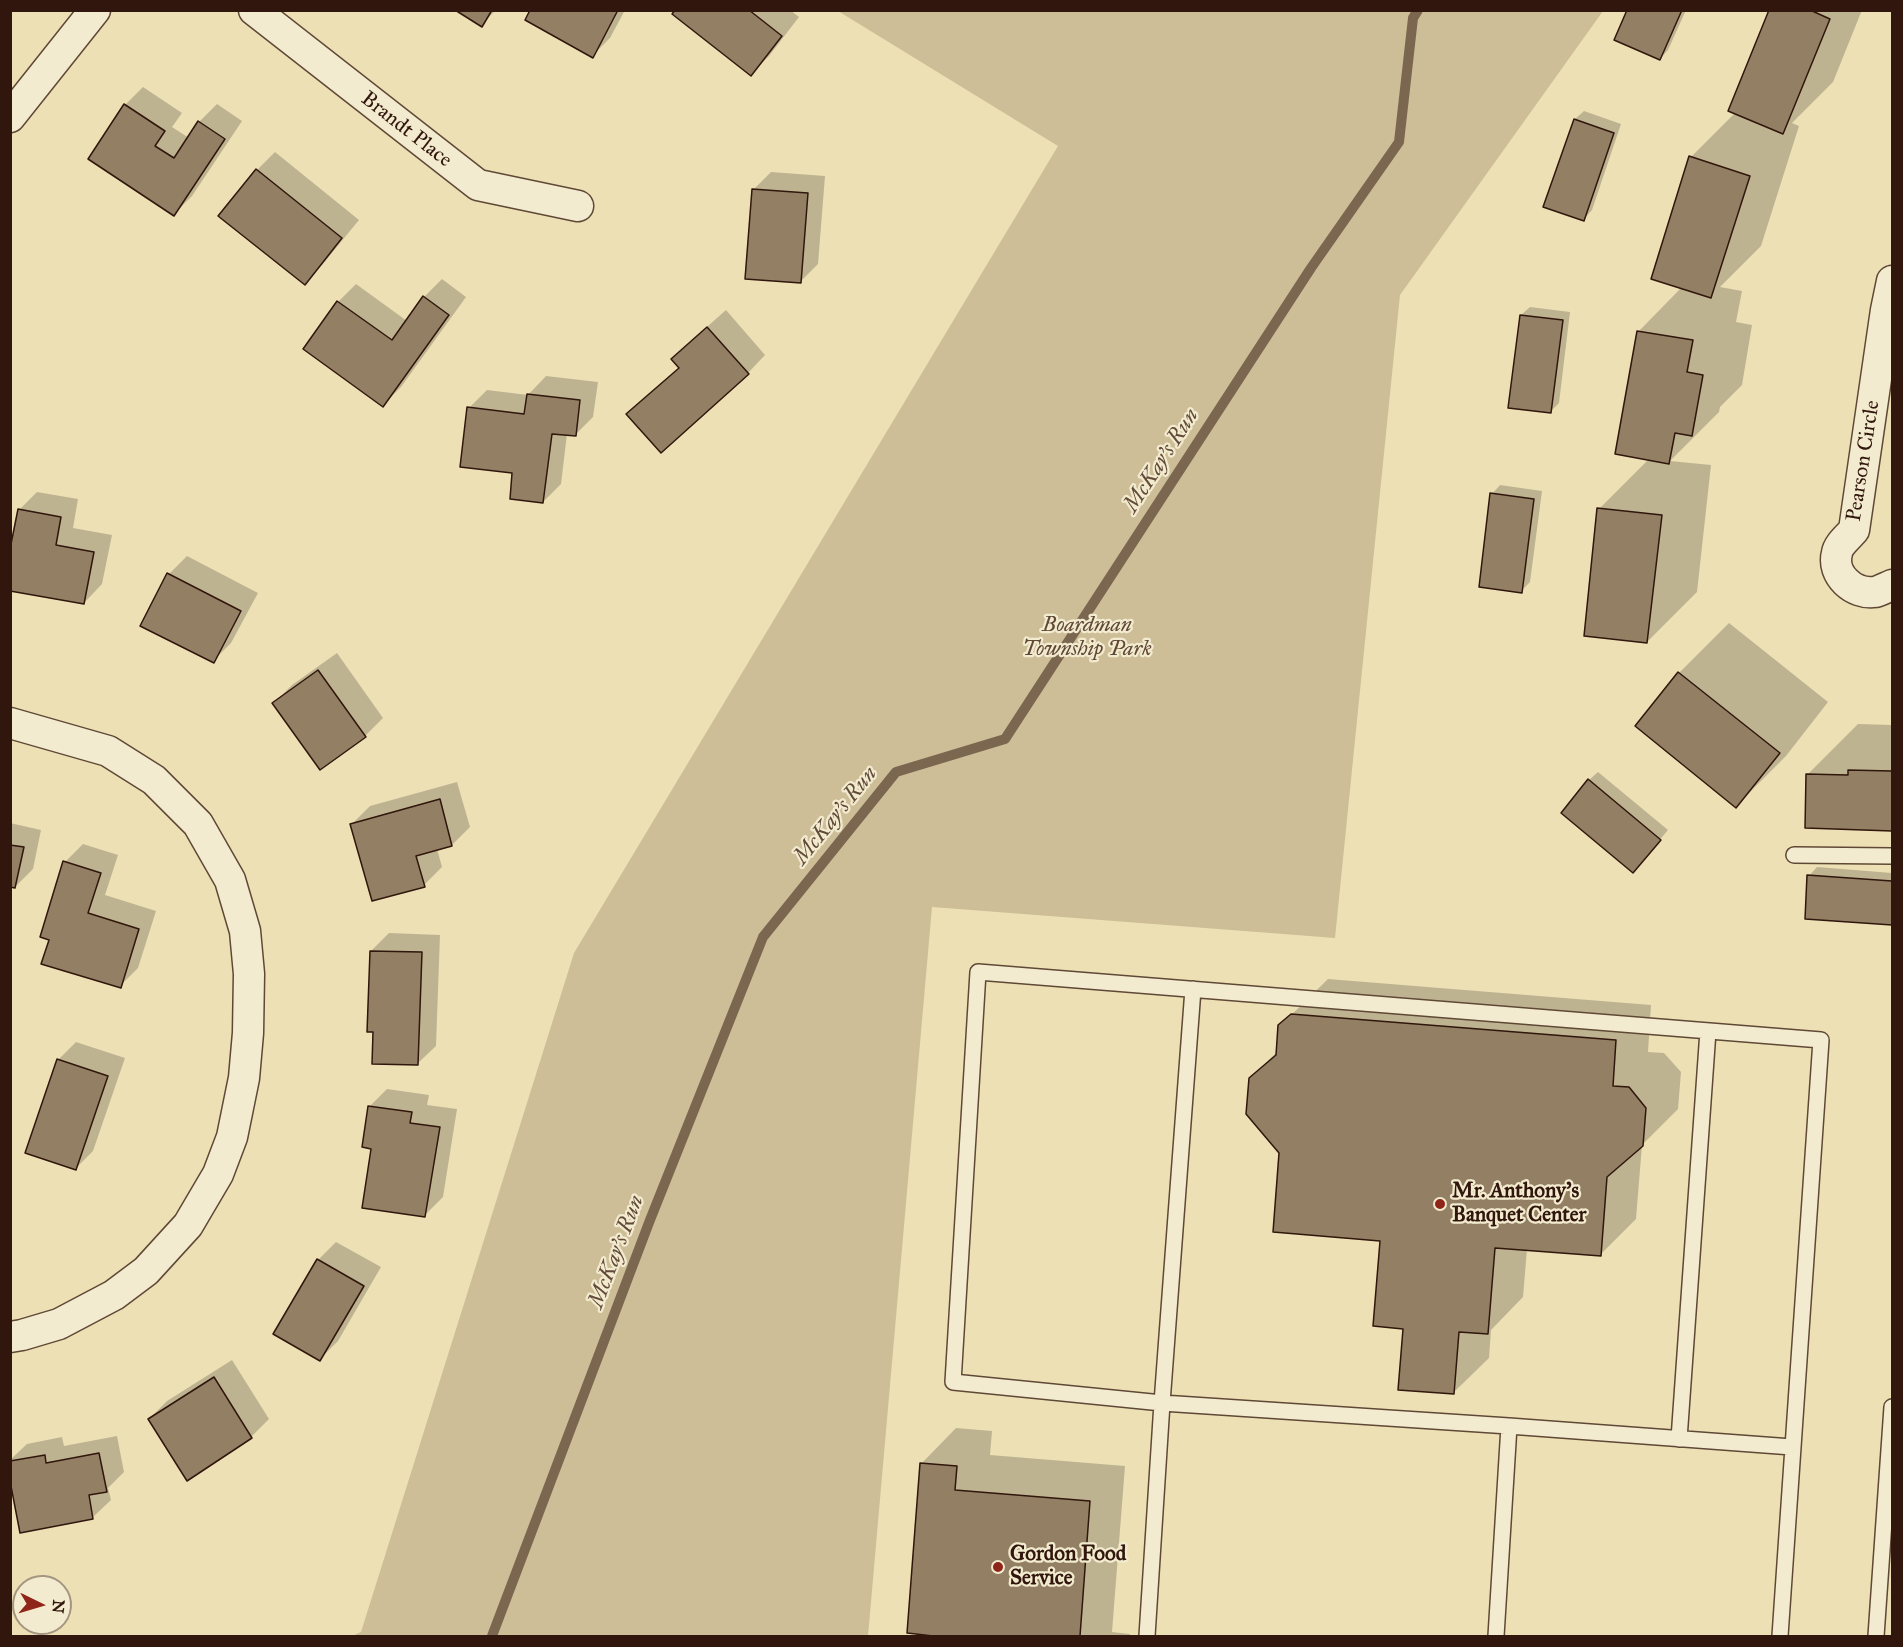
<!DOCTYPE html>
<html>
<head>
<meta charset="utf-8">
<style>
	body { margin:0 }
	#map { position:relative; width:1903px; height:1647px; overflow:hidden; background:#ede0b5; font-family:"IM FELL Great Primer",serif }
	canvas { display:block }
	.frame { position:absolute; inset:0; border:12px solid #30160c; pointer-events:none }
	.north { position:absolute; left:12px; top:1575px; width:60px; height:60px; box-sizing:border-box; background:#f3ebcf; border:2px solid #a59681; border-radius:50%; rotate:95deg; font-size:16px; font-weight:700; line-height:24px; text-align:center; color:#30160c }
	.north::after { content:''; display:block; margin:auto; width:21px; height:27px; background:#8f2418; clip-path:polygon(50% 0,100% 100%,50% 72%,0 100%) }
</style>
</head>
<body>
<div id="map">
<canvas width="1903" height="1647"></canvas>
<div class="frame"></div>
<div class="north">N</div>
</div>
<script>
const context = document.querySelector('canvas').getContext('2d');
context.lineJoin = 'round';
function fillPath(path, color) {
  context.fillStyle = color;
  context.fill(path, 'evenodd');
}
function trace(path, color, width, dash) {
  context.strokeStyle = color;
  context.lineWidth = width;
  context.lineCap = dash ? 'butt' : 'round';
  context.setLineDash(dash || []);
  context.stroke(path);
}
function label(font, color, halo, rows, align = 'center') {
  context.font = font + ' "IM FELL Great Primer",serif';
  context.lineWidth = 4.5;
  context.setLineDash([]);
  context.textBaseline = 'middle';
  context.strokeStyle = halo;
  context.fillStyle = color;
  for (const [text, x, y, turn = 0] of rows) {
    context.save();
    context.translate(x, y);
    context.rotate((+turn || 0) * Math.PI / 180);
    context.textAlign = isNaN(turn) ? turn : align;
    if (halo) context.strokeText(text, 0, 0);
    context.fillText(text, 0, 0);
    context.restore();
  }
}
const green = new Path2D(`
	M 838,11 L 1603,11 L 1400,295 L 1335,938 L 932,907 L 868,1636 L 352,1636 L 361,1632 L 574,953 L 1058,146 Z`);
const shadow = new Path2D(`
	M 458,10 L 496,10 L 481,25 Z
	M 532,10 L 625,10 L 610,38 L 592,56 Z
	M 677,10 L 790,10 L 799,17 L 769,56 L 751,74 Z
	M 1629,10 L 1686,10 L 1668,50 L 1660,59 Z
	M 1771,10 L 1862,10 L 1833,82 L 1792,123 L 1799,126 L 1761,246 L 1720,287 L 1742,291 L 1736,322 L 1752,325 L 1742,385 L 1720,407 L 1719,412 L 1670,461 L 1711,465 L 1697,592 L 1647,642 L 1599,509 L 1649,459 L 1639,331 L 1682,287 L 1691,157 L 1736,112 Z
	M 143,87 L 182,113 L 172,127 L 189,138 L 199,122 L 217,104 L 242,121 L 192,196 L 174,214 L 125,105 Z
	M 1584,111 L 1621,124 L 1592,210 L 1584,219 L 1575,119 Z
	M 275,152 L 359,220 L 322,265 L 304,283 L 220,216 L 257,170 Z
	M 771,172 L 825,176 L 818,264 L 800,282 L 753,190 Z
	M 442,279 L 466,297 L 401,387 L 383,405 L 338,302 L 356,284 L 407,321 L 424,297 Z
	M 1530,307 L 1570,312 L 1559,403 L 1550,412 L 1521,315 Z
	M 726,310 L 765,355 L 748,373 L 646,397 L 680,367 L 691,341 Z
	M 546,376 L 598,382 L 593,417 L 575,435 L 567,434 L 561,484 L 543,502 L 514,472 L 469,408 L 487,390 L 528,395 Z
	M 1500,485 L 1542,491 L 1530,582 L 1521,591 L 1492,494 Z
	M 37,492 L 78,499 L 73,528 L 112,535 L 102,584 L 84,603 L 19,510 Z
	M 187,556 L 258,593 L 231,643 L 213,661 L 169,574 Z
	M 1729,623 L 1828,702 L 1786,756 L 1736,806 L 1679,673 Z
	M 337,653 L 383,718 L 365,736 L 274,703 L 292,685 Z
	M 1858,724 L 1892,725 L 1892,830 L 1806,827 L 1808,774 Z
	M 1598,772 L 1668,830 L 1641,862 L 1589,780 Z
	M 457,782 L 470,827 L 452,845 L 437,849 L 442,867 L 424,885 L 352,824 L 370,806 Z
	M 10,823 L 41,830 L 33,869 L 15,887 L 12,886 L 10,891 Z
	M 83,844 L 118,855 L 105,895 L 156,911 L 138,968 L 120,986 L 51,939 L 65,862 Z
	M 1817,867 L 1892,873 L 1892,923 L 1806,918 L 1809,876 Z
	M 389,933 L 440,935 L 436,1046 L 417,1064 L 374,1031 L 371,951 Z
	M 1328,979 L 1651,1005 L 1648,1052 L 1664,1053 L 1681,1072 L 1678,1109 L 1642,1145 L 1636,1219 L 1601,1254 L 1527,1249 L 1523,1297 L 1491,1330 L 1489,1358 L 1453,1393 L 1404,1327 L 1382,1239 L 1281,1153 L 1250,1078 L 1278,1051 L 1280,1026 Z
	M 76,1042 L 125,1058 L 93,1151 L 75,1169 L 58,1060 Z
	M 387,1089 L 429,1095 L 427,1105 L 457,1109 L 443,1197 L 425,1215 L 372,1147 L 369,1107 Z
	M 336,1242 L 381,1267 L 338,1341 L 320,1359 L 318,1260 Z
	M 232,1360 L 269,1419 L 251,1437 L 187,1479 L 149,1419 L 167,1401 Z
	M 956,1428 L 992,1431 L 990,1455 L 1125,1466 L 1112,1632 L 1130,1634 L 1130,1636 L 935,1636 L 921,1464 Z
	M 117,1436 L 124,1472 L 108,1488 L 111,1500 L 92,1518 L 10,1472 L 10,1460 L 27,1444 L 62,1437 L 64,1446 Z`);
const stream = new Path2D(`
	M 492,1636 L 650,1220 L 763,937 L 896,772 L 1005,739 L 1311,268 L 1399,142 L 1413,18 L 1418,10`);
const building = new Path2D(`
	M 455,10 L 492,10 L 482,27 Z
	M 530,10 L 618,10 L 593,58 L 525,20 Z
	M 675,10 L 749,10 L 782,36 L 751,76 L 672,14 Z
	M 1627,10 L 1682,10 L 1660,60 L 1614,40 Z
	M 1769,10 L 1810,10 L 1830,19 L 1783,134 L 1728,111 Z
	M 124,104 L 165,131 L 155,146 L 174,158 L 198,121 L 225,139 L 174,216 L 88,159 Z
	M 1574,119 L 1614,133 L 1584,221 L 1543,207 Z
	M 1689,156 L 1750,176 L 1711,298 L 1651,279 Z
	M 256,169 L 342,238 L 305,285 L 218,216 Z
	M 752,189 L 808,193 L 801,283 L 745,279 Z
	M 423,296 L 449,315 L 383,407 L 303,349 L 337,301 L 392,340 Z
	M 1520,315 L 1563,320 L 1551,413 L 1508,408 Z
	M 707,327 L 749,374 L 661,453 L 626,414 L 679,368 L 671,359 Z
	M 1637,331 L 1693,340 L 1687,372 L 1703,375 L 1692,436 L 1675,433 L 1669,464 L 1615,454 Z
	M 527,394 L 580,400 L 576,436 L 552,434 L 543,503 L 510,499 L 512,473 L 460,467 L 467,407 L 524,414 Z
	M 1490,493 L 1534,499 L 1522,593 L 1479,587 Z
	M 1597,508 L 1662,515 L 1647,643 L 1584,636 Z
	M 18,509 L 61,517 L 56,545 L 94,552 L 84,604 L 10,591 L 10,549 Z
	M 167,573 L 241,611 L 214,663 L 140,626 Z
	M 318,670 L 366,737 L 320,770 L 272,703 Z
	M 1678,672 L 1780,753 L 1736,808 L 1635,726 Z
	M 1848,770 L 1892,771 L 1892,831 L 1805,828 L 1806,774 L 1848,775 Z
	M 1588,779 L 1661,840 L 1633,873 L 1561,813 Z
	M 440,799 L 452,846 L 416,856 L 425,887 L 372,901 L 350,824 Z
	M 10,845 L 24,847 L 15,888 L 10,887 Z
	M 63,861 L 101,873 L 88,913 L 139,929 L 121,988 L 41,964 L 49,940 L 40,937 Z
	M 1807,875 L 1892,881 L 1892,925 L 1805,919 Z
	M 370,951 L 422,952 L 418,1065 L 372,1064 L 373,1032 L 367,1032 Z
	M 1291,1014 L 1616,1040 L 1613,1086 L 1629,1087 L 1646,1108 L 1643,1146 L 1607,1177 L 1601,1256 L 1495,1248 L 1488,1334 L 1459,1332 L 1454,1394 L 1398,1390 L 1403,1329 L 1373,1326 L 1380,1241 L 1273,1232 L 1279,1153 L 1246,1114 L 1249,1078 L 1276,1055 L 1278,1025 Z
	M 57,1059 L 108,1076 L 76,1170 L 25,1153 Z
	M 368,1106 L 412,1112 L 410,1123 L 440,1127 L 425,1217 L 362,1208 L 371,1149 L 362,1147 Z
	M 317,1259 L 364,1286 L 320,1361 L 273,1334 Z
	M 214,1377 L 252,1438 L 187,1481 L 148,1419 Z
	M 99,1453 L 107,1492 L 89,1495 L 93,1519 L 20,1533 L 10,1481 L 10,1461 L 45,1455 L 46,1463 Z
	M 920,1463 L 957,1466 L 955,1490 L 1090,1501 L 1080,1636 L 933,1636 L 907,1633 Z`);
const lane = new Path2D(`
	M 1794,855 L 1892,856
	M 1509,1426 L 1162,1403 L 953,1382 L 978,972 L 1821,1040 L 1780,1636
	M 1679,1439 L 1708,1031
	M 1147,1636 L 1162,1403 L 1193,989
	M 1496,1636 L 1509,1426 L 1792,1447
	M 1876,1636 L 1892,1407`);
const street = new Path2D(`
	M 254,10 L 478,185 L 578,206
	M 10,117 L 95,10
	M 1892,281 L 1886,310 L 1854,530 C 1848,537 1838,545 1837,553 C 1831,575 1854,595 1875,592 C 1880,591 1887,587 1892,585
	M 10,723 L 108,751 L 154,780 L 198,824 L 230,880 L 245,931 L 249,974 L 248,1033 L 244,1078 L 232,1137 L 218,1174 L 188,1225 L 146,1271 L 114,1295 L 59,1324 L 22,1335 L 10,1337`);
const markers = [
	[1440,1204,6,"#8f2418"],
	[998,1567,6,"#8f2418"]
];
const streetNames = [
	["Brandt Place",406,130,38],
	["Pearson Circle",1864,461,-81]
];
const parkNames = [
	["Boardman",1087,626],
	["Township Park",1087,650]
];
const poiNames = [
	["Mr. Anthony's",1452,1192],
	["Banquet Center",1452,1216],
	["Gordon Food",1010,1555],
	["Service",1010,1579]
];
const waterNames = [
	["McKay's Run",1162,461,-57],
	["McKay's Run",836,816,-51],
	["McKay's Run",617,1252,-69]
];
fillPath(green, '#cdbe98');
fillPath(shadow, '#0003');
trace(stream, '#7b664f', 10);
fillPath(building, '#927f64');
trace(building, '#30160c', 1.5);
trace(lane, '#5f4836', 18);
trace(street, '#5f4836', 33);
trace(lane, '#f3ebcf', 15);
trace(street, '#f3ebcf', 30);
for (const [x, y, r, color] of markers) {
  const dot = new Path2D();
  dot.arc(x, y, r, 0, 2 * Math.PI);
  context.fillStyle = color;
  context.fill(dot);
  trace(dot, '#f3ebcf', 2);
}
label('21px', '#30160c', '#f3ebcf', streetNames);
label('italic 21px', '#5f4836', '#f3ebcf', parkNames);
label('bold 21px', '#30160c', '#f3ebcf', poiNames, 'left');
label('italic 22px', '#624b39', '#f3ebcf', waterNames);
</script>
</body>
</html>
